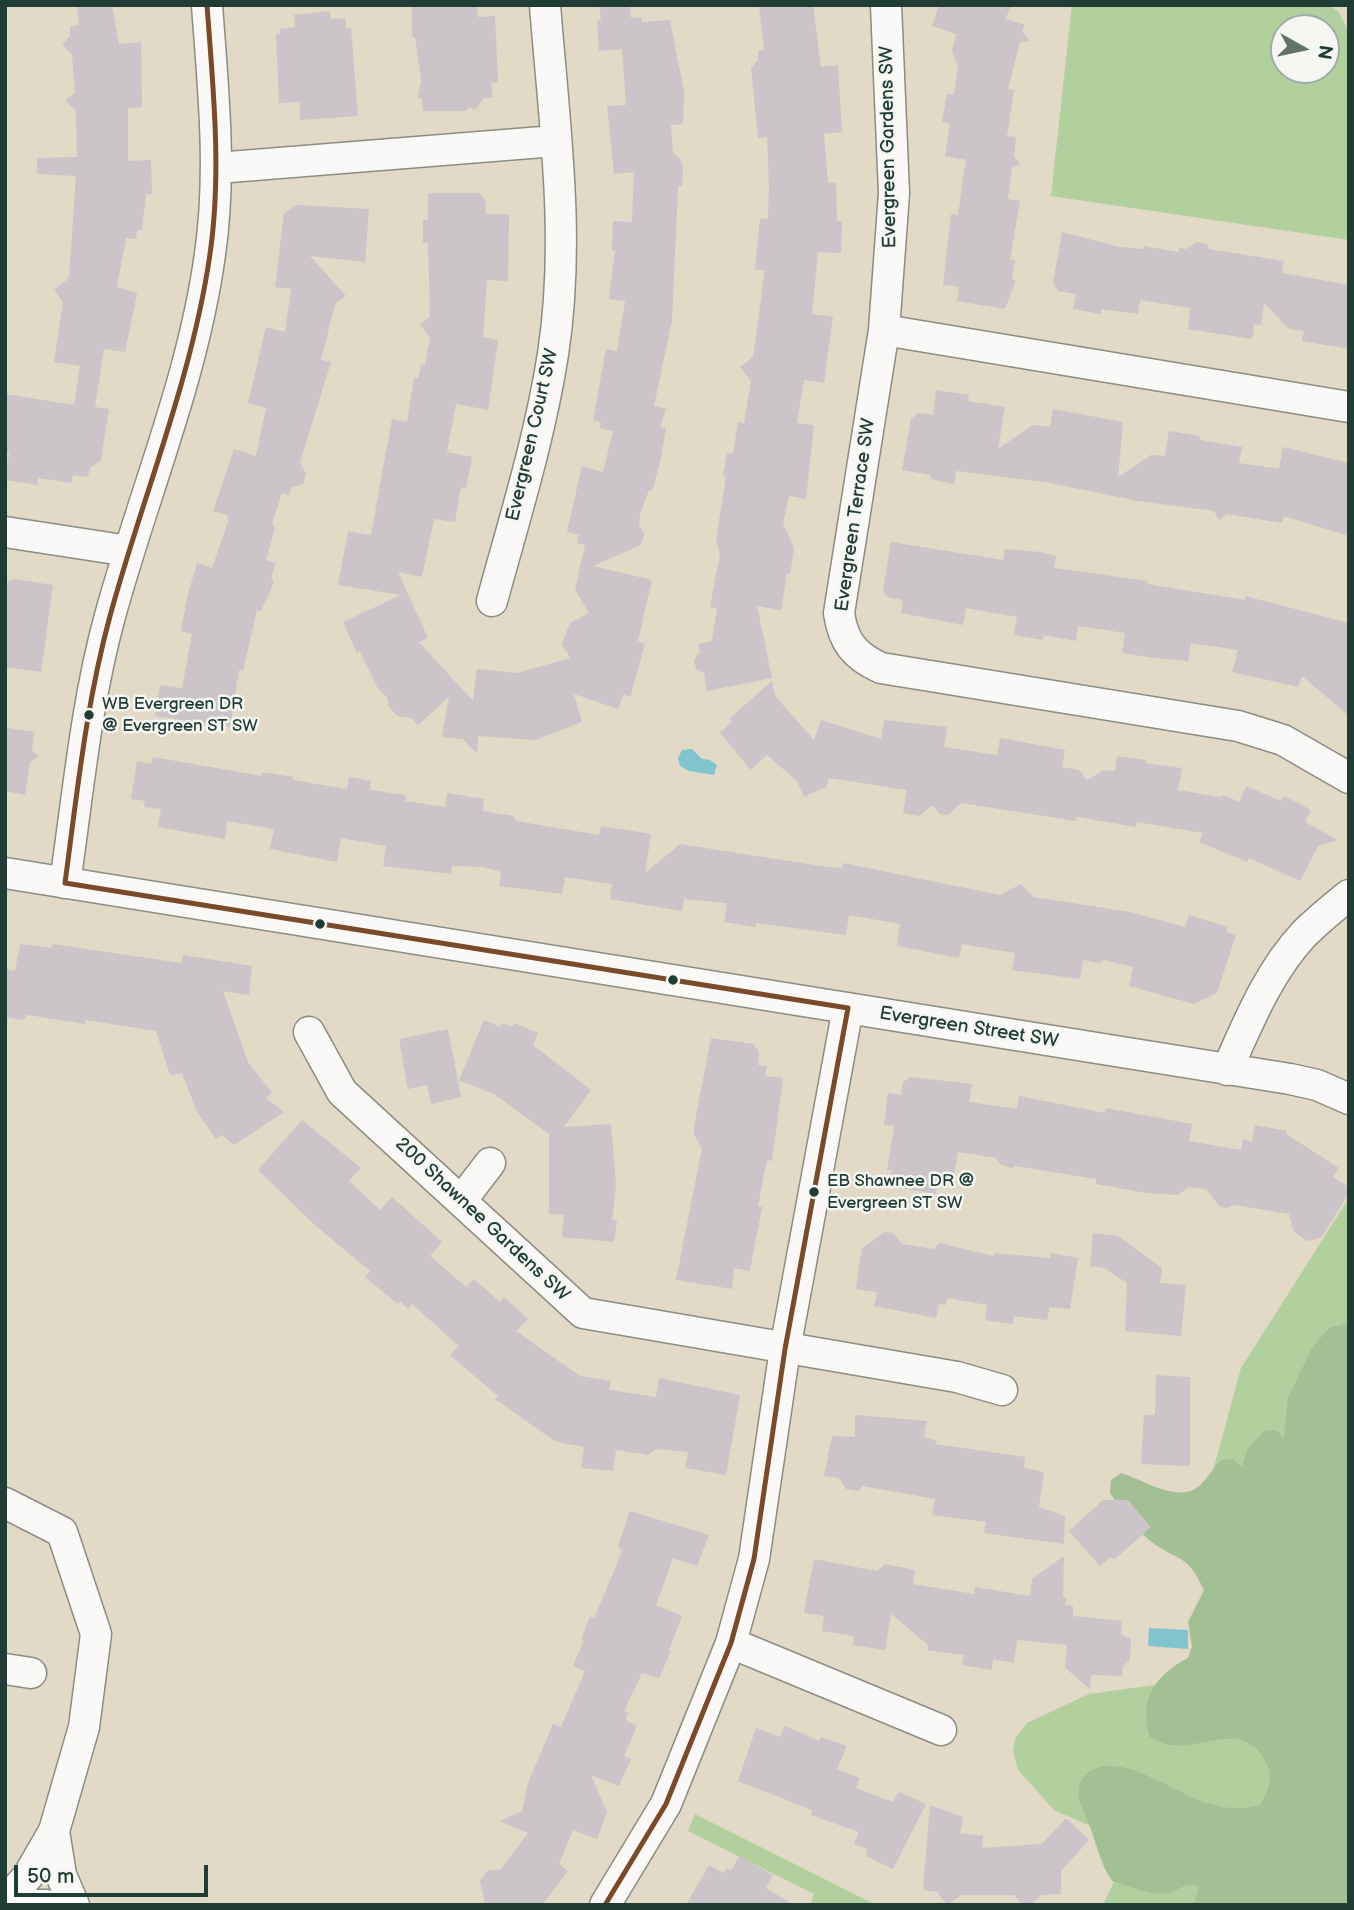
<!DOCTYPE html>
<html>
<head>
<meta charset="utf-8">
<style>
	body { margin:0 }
	#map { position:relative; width:1354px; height:1910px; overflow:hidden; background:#e2d9c7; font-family:"Balsamiq Sans",sans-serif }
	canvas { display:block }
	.frame { position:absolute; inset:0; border:7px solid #1f3d34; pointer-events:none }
	.north { position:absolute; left:1270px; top:14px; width:70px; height:70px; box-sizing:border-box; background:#f6f6f2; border:2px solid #a0aca6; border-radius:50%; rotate:99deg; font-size:19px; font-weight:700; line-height:28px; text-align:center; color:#1f3d34 }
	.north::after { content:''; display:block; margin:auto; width:24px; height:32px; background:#637467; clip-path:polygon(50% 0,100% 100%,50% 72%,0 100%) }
	.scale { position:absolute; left:14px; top:1865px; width:194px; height:32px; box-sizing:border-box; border:4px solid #1f3d34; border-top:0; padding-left:9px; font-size:21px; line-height:24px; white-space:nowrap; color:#1f3d34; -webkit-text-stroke:5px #f6f6f2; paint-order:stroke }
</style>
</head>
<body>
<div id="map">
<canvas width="1354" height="1910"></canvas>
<div class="frame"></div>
<div class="north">N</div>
<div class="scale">50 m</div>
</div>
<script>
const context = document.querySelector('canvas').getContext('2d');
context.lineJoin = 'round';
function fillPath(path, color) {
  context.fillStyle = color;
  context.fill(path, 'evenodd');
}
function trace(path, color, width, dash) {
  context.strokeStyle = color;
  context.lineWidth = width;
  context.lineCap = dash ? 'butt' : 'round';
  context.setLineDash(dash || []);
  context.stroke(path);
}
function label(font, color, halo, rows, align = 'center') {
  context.font = font + ' "Balsamiq Sans",sans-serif';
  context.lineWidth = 5;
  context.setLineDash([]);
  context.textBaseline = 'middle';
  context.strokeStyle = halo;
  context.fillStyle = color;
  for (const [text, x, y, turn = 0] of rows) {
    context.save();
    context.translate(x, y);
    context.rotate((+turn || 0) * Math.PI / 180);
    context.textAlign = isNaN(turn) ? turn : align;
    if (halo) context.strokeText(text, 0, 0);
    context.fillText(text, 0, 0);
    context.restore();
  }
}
const green = new Path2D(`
	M 1072,5 L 1328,5 L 1338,11 L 1349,32 L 1349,240 L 1051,196 ZM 1284,28 L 1326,28 L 1326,70 L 1284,70 Z
	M 1349,1198 L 1349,1905 L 1103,1905 L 1132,1844 L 1054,1810 L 1018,1770 L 1013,1751 L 1015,1739 L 1027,1723 L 1089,1694 L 1183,1681 L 1211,1659 L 1204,1504 L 1241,1368 Z
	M 695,1814 L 876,1905 L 810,1905 L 814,1894 L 688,1831 Z`);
const forest = new Path2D(`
	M 1349,1322 L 1349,1905 L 1194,1905 L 1199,1886 C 1183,1883 1180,1890 1167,1893 C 1152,1897 1127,1885 1112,1881 C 1099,1862 1097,1843 1088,1822 C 1081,1806 1071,1786 1088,1773 C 1118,1748 1175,1794 1207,1803 C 1225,1809 1242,1810 1260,1805 C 1270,1788 1274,1777 1264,1759 C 1238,1713 1189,1764 1150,1737 C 1138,1700 1156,1674 1188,1658 L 1192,1646 L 1188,1622 L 1204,1590 C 1187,1554 1182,1563 1153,1543 C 1140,1534 1119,1507 1110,1493 L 1111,1480 L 1121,1473 C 1142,1479 1180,1505 1200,1485 C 1209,1477 1213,1467 1222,1460 L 1233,1459 L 1242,1467 L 1248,1448 L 1265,1430 L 1277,1431 L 1284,1438 L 1288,1398 L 1312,1348 L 1329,1328 Z`);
const water = new Path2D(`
	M 692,749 L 702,759 L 710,760 L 717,765 L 714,775 L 689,771 L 680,766 L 678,758 L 682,750 Z
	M 1149,1628 L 1188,1630 L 1188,1649 L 1148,1646 Z`);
const building = new Path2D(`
	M 77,5 L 112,5 L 119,44 L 141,42 L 142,107 L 128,108 L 128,161 L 151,160 L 152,194 L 146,194 L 142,230 L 137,230 L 136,239 L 126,238 L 117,287 L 137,293 L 125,352 L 104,349 L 95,407 L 109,409 L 101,460 L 90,468 L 88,477 L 73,475 L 71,483 L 38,478 L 37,485 L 5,480 L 9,453 L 5,453 L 5,394 L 74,405 L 80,366 L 54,362 L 63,302 L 54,290 L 69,278 L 76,176 L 37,174 L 37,158 L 77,157 L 76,111 L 65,100 L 75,93 L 72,54 L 62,45 L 70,36 L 70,26 L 79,25 Z
	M 412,5 L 477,5 L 478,17 L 495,16 L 498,82 L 491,83 L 493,98 L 484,98 L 475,110 L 469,107 L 465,111 L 423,111 L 422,99 L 418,97 L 421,81 L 415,37 L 412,37 Z
	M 599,5 L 630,5 L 631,18 L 641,17 L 642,22 L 670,20 L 684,92 L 683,124 L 671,125 L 673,152 L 682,162 L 683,170 L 682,186 L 678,186 L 672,320 L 654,406 L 666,409 L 660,427 L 666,428 L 660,463 L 652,491 L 649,490 L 640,514 L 639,525 L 644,534 L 641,545 L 593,566 L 652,580 L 638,641 L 645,644 L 630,697 L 624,694 L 618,709 L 574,694 L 582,722 L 535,740 L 478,736 L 477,754 L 463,739 L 442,737 L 449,697 L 418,725 L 412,718 L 397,716 L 388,705 L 388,699 L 377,687 L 360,651 L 357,653 L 343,622 L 401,595 L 338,585 L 348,531 L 371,535 L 392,419 L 407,422 L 414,378 L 418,378 L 421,364 L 425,365 L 430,338 L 420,324 L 430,317 L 428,243 L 423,243 L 423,220 L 428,220 L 428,193 L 479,193 L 485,200 L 486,214 L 509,214 L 508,281 L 487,280 L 483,337 L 498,340 L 488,410 L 456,404 L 447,452 L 472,457 L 466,488 L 461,487 L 455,522 L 434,519 L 422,577 L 398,572 L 428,638 L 419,642 L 473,701 L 477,669 L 517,673 L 570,658 L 562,644 L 570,623 L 589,613 L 575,590 L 585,545 L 577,543 L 579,535 L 567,532 L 582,466 L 603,472 L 613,431 L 600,428 L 601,422 L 593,420 L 606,349 L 617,351 L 625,301 L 609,299 L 615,250 L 612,250 L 613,221 L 632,222 L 634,172 L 614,174 L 607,106 L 626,105 L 622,49 L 599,51 L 597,21 L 601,20 Z
	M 759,5 L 813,5 L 821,67 L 838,65 L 842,132 L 824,134 L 828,183 L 836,183 L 837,221 L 842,221 L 841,253 L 818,252 L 812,314 L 833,317 L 824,383 L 804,380 L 797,423 L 814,425 L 806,499 L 789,496 L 783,523 L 794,548 L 790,574 L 787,574 L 781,610 L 757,606 L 772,678 L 707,691 L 704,673 L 696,669 L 694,660 L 700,652 L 698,644 L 712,641 L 717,608 L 710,607 L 720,554 L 716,539 L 726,477 L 723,476 L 727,453 L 733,454 L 738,422 L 744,423 L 751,381 L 740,367 L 753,357 L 765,270 L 755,270 L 760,218 L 768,219 L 769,185 L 767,137 L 758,138 L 752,77 L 751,68 L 758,60 L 758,51 L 764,50 Z
	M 939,5 L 1012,5 L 1005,19 L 1025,25 L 1022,31 L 1030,41 L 1020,42 L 1008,89 L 1014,90 L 1007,136 L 1016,137 L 1014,157 L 1020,164 L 1012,168 L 1008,199 L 1020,201 L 1010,259 L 1015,260 L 1012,278 L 1015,282 L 1005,309 L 957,301 L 959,287 L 943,285 L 951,214 L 958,215 L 966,160 L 945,156 L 950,123 L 942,122 L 947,94 L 954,95 L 958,66 L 952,51 L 956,34 L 932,26 Z
	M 330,11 L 331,19 L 345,18 L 346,29 L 351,28 L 358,116 L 300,120 L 300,102 L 279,103 L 276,34 L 280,34 L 280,29 L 295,27 L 294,15 Z
	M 297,205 L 369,209 L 365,262 L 310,256 L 346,296 L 335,304 L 321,360 L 331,362 L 300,462 L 306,474 L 303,484 L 291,488 L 289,495 L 282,493 L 272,523 L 275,528 L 266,560 L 276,563 L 271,577 L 274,582 L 261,611 L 257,610 L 243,671 L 239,670 L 230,727 L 155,716 L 160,685 L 182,688 L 192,634 L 181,631 L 188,594 L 197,563 L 212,568 L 228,522 L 227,515 L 213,511 L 234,449 L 256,456 L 266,408 L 248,403 L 266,327 L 285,332 L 291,289 L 275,287 L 284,213 Z
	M 1062,232 L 1120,247 L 1144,249 L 1144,246 L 1179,252 L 1179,248 L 1186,249 L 1197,242 L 1207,244 L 1209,249 L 1284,261 L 1282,273 L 1349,285 L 1349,349 L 1302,341 L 1304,331 L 1289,329 L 1264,303 L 1261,325 L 1254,324 L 1252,339 L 1188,329 L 1190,308 L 1140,300 L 1138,314 L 1101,309 L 1101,314 L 1073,309 L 1076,294 L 1058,291 L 1053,282 Z
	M 936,390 L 969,395 L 968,401 L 1005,407 L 998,449 L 1033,425 L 1050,427 L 1053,409 L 1123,422 L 1118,477 L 1151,455 L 1165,456 L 1169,431 L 1200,436 L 1200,440 L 1242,447 L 1239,463 L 1279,469 L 1283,447 L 1349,463 L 1349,536 L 1284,516 L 1282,523 L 1227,514 L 1219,520 L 1214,511 L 1138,501 L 1045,482 L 956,471 L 954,484 L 930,479 L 931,475 L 902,470 L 911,419 L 919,413 L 933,415 Z
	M 891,542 L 1003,560 L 1005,549 L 1040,552 L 1056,556 L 1054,568 L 1148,581 L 1147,584 L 1245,600 L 1245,596 L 1349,623 L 1349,716 L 1302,676 L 1298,687 L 1232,672 L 1238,650 L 1191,643 L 1188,661 L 1154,658 L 1122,653 L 1125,633 L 1078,626 L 1076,641 L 1043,635 L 1043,640 L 1014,635 L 1017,617 L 966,608 L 963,625 L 901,613 L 903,600 L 887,597 L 883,590 Z
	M 13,579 L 53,585 L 41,672 L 5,667 L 5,598 L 8,581 Z
	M 772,681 L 775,696 L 814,740 L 821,720 L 881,739 L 884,720 L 947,727 L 944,747 L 997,755 L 1000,738 L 1065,750 L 1062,767 L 1079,770 L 1087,780 L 1104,770 L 1115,771 L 1117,756 L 1146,760 L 1146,763 L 1182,768 L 1178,790 L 1220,797 L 1224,795 L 1239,802 L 1246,786 L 1281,801 L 1284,796 L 1311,810 L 1305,822 L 1338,840 L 1318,846 L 1300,881 L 1249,858 L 1247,862 L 1199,842 L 1203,833 L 1137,822 L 1136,827 L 1077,817 L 1076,821 L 961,803 L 948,815 L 940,814 L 932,805 L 919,816 L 903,813 L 907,790 L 829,778 L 826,787 L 804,797 L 797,781 L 767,755 L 751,770 L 720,733 L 732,722 L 729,719 Z
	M 8,728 L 34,732 L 32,751 L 39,756 L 30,762 L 25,795 L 5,791 L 5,733 Z
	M 153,757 L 262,776 L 262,772 L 293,777 L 293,780 L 347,789 L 349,777 L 371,781 L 370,790 L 406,795 L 405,801 L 445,807 L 447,793 L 484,799 L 483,811 L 513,816 L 516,821 L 599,835 L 601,826 L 651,834 L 645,873 L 680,844 L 827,867 L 842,868 L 843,863 L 1000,895 L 1021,884 L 1033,897 L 1130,912 L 1185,927 L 1189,915 L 1228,927 L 1226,932 L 1236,935 L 1217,993 L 1194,1004 L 1129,986 L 1133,967 L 1104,960 L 1099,963 L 1083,960 L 1080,979 L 1012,970 L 1015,953 L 962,944 L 959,958 L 897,946 L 900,924 L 849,915 L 846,935 L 756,923 L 756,927 L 724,922 L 727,903 L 684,899 L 682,911 L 610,899 L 612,884 L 565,877 L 562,894 L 499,886 L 501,872 L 482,867 L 452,866 L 451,874 L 383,866 L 386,846 L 341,838 L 337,862 L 270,849 L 274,829 L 227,821 L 225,839 L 158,827 L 161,809 L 144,807 L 145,801 L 131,799 L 137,761 L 151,764 Z
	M 20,944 L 52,948 L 53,944 L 181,963 L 183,955 L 252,966 L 249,995 L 223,991 L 248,1062 L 272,1093 L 266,1098 L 284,1112 L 234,1145 L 222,1135 L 216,1139 L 197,1112 L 182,1073 L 170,1075 L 156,1031 L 85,1020 L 85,1024 L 28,1015 L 22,1020 L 5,1017 L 5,969 L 15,971 Z
	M 484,1020 L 500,1027 L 501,1023 L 513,1027 L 514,1023 L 538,1033 L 533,1045 L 591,1090 L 564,1127 L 611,1124 L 616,1185 L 612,1220 L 617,1221 L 614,1242 L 562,1237 L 564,1215 L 549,1214 L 549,1134 L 494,1094 L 459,1080 Z
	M 448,1029 L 461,1097 L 431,1104 L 427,1085 L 408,1089 L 399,1039 Z
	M 711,1038 L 753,1044 L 759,1052 L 758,1065 L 767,1066 L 765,1076 L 783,1078 L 772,1161 L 767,1160 L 758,1206 L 762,1207 L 750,1271 L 734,1268 L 732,1289 L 676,1280 L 702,1148 L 694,1135 L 694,1126 Z
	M 910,1077 L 972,1084 L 969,1102 L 1017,1109 L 1019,1096 L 1105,1113 L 1106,1108 L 1192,1124 L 1189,1141 L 1241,1150 L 1243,1139 L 1252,1142 L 1255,1125 L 1287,1131 L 1286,1134 L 1339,1168 L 1333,1177 L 1349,1187 L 1349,1193 L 1321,1238 L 1307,1241 L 1294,1232 L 1289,1214 L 1234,1205 L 1228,1208 L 1220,1207 L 1206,1189 L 1189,1187 L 1178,1195 L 1146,1193 L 1096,1184 L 1096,1179 L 1015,1166 L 1012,1168 L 1001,1165 L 996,1158 L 958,1152 L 953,1180 L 938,1178 L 936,1194 L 889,1186 L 892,1170 L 887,1170 L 894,1126 L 884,1125 L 888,1093 L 901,1095 L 903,1082 Z
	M 302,1120 L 361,1168 L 349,1181 L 380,1210 L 392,1197 L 442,1242 L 430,1256 L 466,1287 L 474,1279 L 500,1302 L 504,1297 L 528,1319 L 516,1331 L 580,1376 L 611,1381 L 609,1390 L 656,1397 L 659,1378 L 740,1395 L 726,1475 L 685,1468 L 688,1452 L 656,1449 L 648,1455 L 616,1450 L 613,1471 L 581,1468 L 584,1447 L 556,1442 L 495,1399 L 498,1396 L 450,1355 L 459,1346 L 412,1304 L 408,1309 L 400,1301 L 398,1304 L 365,1277 L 370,1271 L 316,1226 L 258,1170 Z
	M 885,1232 L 893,1233 L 902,1244 L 934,1249 L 939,1243 L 994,1256 L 995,1253 L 1050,1258 L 1051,1253 L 1078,1258 L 1070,1309 L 1050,1307 L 1047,1320 L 1014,1316 L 1013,1324 L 985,1320 L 987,1305 L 947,1298 L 946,1305 L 939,1304 L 936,1318 L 874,1306 L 877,1292 L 856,1289 L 862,1248 Z
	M 1093,1233 L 1118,1236 L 1162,1268 L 1160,1283 L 1186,1285 L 1181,1336 L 1125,1331 L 1127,1283 L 1104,1268 L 1090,1266 Z
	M 1156,1375 L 1190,1377 L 1190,1466 L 1141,1464 L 1144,1415 L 1155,1415 Z
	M 855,1415 L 927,1421 L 924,1437 L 937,1441 L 936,1444 L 1025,1457 L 1024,1468 L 1044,1472 L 1039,1507 L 1065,1516 L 1064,1544 L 984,1533 L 986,1522 L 932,1515 L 935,1499 L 863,1486 L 858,1491 L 846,1489 L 839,1478 L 824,1476 L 832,1436 L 855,1437 Z
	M 1103,1500 L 1128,1500 L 1151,1527 L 1114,1560 L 1111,1557 L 1100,1566 L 1069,1531 Z
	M 630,1511 L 709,1535 L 697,1566 L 673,1558 L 656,1605 L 682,1616 L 669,1650 L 671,1651 L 659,1678 L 642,1673 L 624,1711 L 628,1712 L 626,1720 L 637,1726 L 624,1756 L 631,1759 L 619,1786 L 591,1775 L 607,1812 L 597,1839 L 573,1830 L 559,1864 L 568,1871 L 542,1905 L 485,1905 L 480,1881 L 487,1871 L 501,1869 L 528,1833 L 500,1821 L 522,1811 L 528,1783 L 553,1724 L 561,1727 L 585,1671 L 573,1666 L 584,1640 L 581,1639 L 590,1617 L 594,1618 L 622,1552 L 618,1546 Z
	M 1064,1556 L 1063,1597 L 1067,1598 L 1065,1605 L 1073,1606 L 1073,1616 L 1122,1621 L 1121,1634 L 1131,1639 L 1130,1660 L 1123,1666 L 1122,1676 L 1091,1675 L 1090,1689 L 1065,1668 L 1067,1645 L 1017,1640 L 1014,1663 L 993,1659 L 992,1670 L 962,1665 L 964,1655 L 927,1650 L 928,1645 L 891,1614 L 885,1650 L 853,1645 L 854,1636 L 822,1631 L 824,1616 L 804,1613 L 814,1559 L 877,1571 L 885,1564 L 915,1570 L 913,1584 L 974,1594 L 975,1587 L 1030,1596 L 1032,1579 Z
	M 785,1726 L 819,1741 L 821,1737 L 847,1746 L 837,1769 L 860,1778 L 856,1788 L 893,1802 L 899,1792 L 926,1804 L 893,1869 L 866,1856 L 868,1849 L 854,1844 L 859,1832 L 811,1815 L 812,1810 L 738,1781 L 756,1728 L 780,1737 Z
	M 930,1805 L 963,1817 L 960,1833 L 983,1836 L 982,1848 L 1042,1844 L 1066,1818 L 1089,1840 L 1061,1871 L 1061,1894 L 1041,1895 L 1031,1905 L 1023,1905 L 1014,1895 L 961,1895 L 947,1905 L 937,1892 L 923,1890 Z
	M 739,1856 L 773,1875 L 766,1888 L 793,1905 L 686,1905 L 709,1865 L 724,1873 L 726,1868 L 731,1871 Z`);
const street = new Path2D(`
	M 217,168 L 555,141
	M 884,330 L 894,193 L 886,5
	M 1349,407 L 884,330 L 839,613 C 843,641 854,656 881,668 L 1238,726 L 1283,740 L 1349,778
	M 5,532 L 129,551
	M 492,601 C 514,520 540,438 553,354 C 571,239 554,121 545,5
	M 5,873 L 1290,1079 L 1317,1085 L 1349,1099
	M 65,883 C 78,794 86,703 110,616 C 143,495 193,379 210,254 C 222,171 213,88 207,5
	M 309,1032 L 342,1092 L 583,1313 L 957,1377 L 1002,1390
	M 1227,1070 C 1248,1023 1269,971 1304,934 C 1318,920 1334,907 1349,895
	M 461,1201 L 490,1163
	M 5,1503 L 62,1532 L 96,1634 L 84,1727 L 54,1831 L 28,1876 L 5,1902
	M 731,1643 L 941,1730
	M 5,1669 L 31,1673
	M 54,1831 L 61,1875 L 74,1905
	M 12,1905 L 46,1905
	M 605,1905 L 666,1804 L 731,1643 L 754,1559 L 785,1349 L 848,1008`);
const bus1 = new Path2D(`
	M 65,883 C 77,794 86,704 110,616 C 143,495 192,379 210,254 C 222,171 213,88 207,5
	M 65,883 L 848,1008
	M 605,1905 L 666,1804 L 731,1643 L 754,1559 L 785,1349 L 848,1008`);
const markers = [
	[89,715,6,"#1f3d34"],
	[320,924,6,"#1f3d34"],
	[673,980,6,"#1f3d34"],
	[814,1192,6,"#1f3d34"]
];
const busNames = [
	["WB Evergreen DR",102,705],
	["@ Evergreen ST SW",102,727],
	["EB Shawnee DR @",827,1182],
	["Evergreen ST SW",827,1204]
];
const streetNames = [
	["Evergreen Gardens SW",889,147,-91],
	["Evergreen Court SW",533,435,-77],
	["Evergreen Terrace SW",856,515,-82],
	["Evergreen Street SW",969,1028,9],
	["200 Shawnee Gardens SW",482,1220,43]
];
fillPath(green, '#b2cf9e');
fillPath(forest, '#a3c095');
fillPath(water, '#80c4d0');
fillPath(building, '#cbc4c8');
trace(street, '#8c8d82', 33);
trace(street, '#fbf9f7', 30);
trace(bus1, '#7a4b2a', 5);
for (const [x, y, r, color] of markers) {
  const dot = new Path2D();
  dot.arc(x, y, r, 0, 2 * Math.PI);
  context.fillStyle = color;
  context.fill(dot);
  trace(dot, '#f6f6f2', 2.5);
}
label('17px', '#1f3d34', '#f6f6f2', busNames, 'left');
label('19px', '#1f3d34', '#f6f6f2', streetNames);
</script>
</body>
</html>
